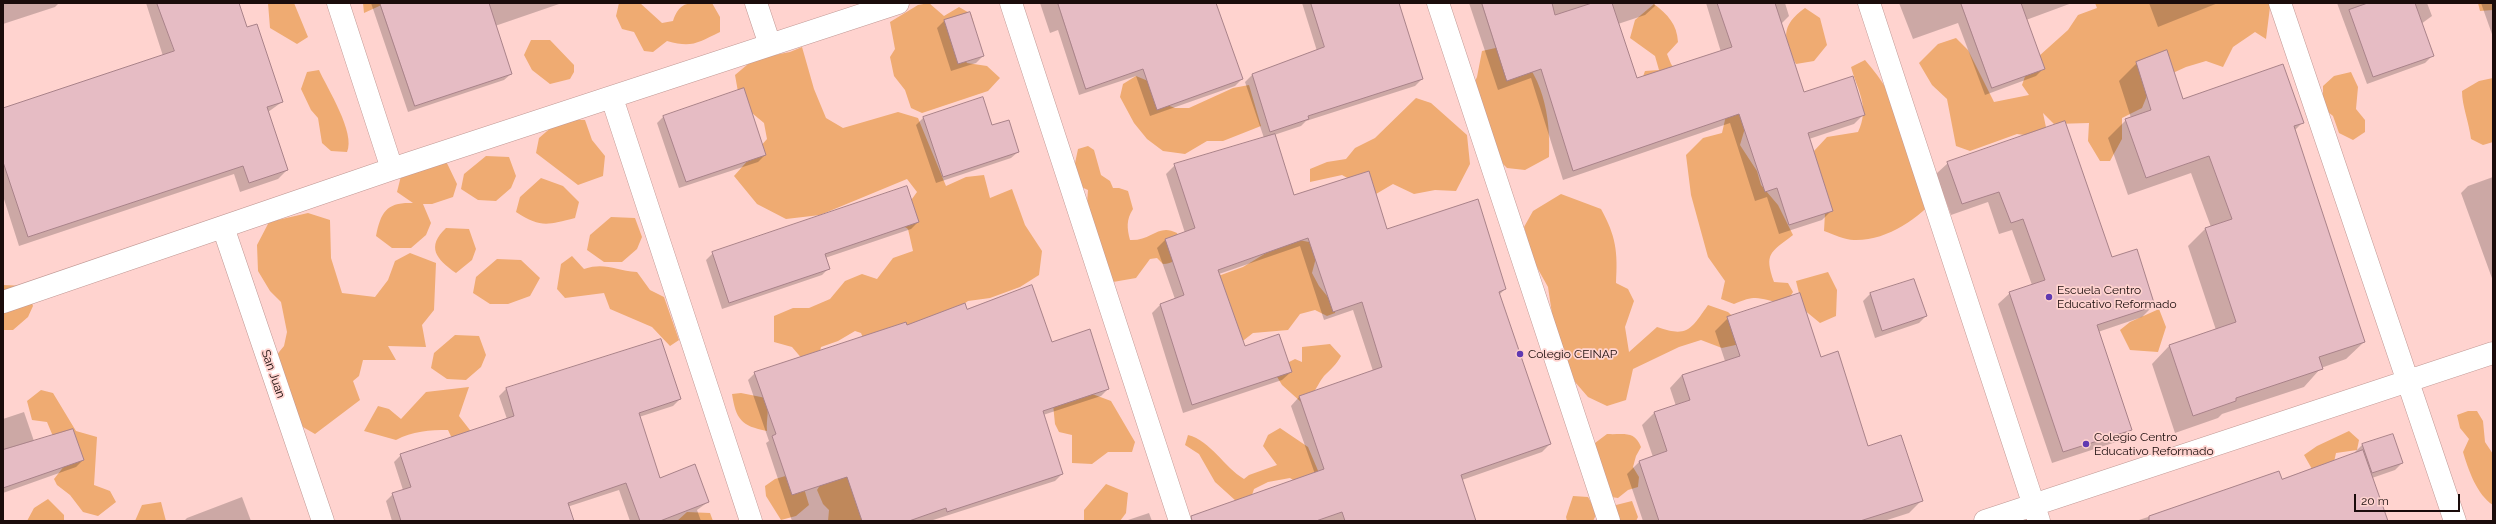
<!DOCTYPE html>
<html>
<head>
<meta charset="utf-8">
<style>
	body { margin:0 }
	#map { position:relative; width:2496px; height:524px; overflow:hidden; background:#ffd3cf; font-family:Raleway,sans-serif }
	canvas { display:block }
	.frame { position:absolute; inset:0; border:4px solid #1a0c0b; pointer-events:none }
	.scale { position:absolute; left:2354px; top:494px; width:106px; height:18px; box-sizing:border-box; border:2px solid #1a0c0b; border-top:0; padding-left:5px; font-size:12px; line-height:14px; white-space:nowrap; color:#1a0c0b; -webkit-text-stroke:3px #ffd3cf; paint-order:stroke }
</style>
</head>
<body>
<div id="map">
<canvas width="2496" height="524"></canvas>
<div class="frame"></div>
<div class="scale">20 m</div>
</div>
<script>
const context = document.querySelector('canvas').getContext('2d');
context.lineJoin = 'round';
function fillPath(path, color) {
  context.fillStyle = color;
  context.fill(path, 'evenodd');
}
function trace(path, color, width, dash) {
  context.strokeStyle = color;
  context.lineWidth = width;
  context.lineCap = dash ? 'butt' : 'round';
  context.setLineDash(dash || []);
  context.stroke(path);
}
function label(font, color, halo, rows, align = 'center') {
  context.font = font + ' Raleway,sans-serif';
  context.lineWidth = 3.5;
  context.setLineDash([]);
  context.textBaseline = 'middle';
  context.strokeStyle = halo;
  context.fillStyle = color;
  for (const [text, x, y, turn = 0] of rows) {
    context.save();
    context.translate(x, y);
    context.rotate((+turn || 0) * Math.PI / 180);
    context.textAlign = isNaN(turn) ? turn : align;
    if (halo) context.strokeText(text, 0, 0);
    context.fillText(text, 0, 0);
    context.restore();
  }
}
const green = new Path2D(`
	M 268,3 L 294,3 L 308,37 L 297,44 L 270,28 Z
	M 363,3 L 386,3 L 364,13 Z
	M 619,3 L 640,3 L 662,23 L 673,21 C 680,0 690,3 712,3 L 720,17 L 720,32 C 697,43 692,48 667,41 L 653,52 L 644,51 L 634,32 L 622,29 L 616,16 Z
	M 929,3 L 944,16 L 959,7 L 971,14 L 974,24 L 959,34 L 956,44 L 967,63 L 987,66 L 1000,78 L 988,91 L 922,113 L 911,108 L 905,90 L 894,76 L 890,57 L 895,49 L 890,22 L 918,5 Z
	M 2095,3 L 2275,3 L 2270,7 L 2266,39 L 2255,32 L 2233,47 L 2223,67 L 2206,61 L 2186,67 L 2166,76 L 2149,91 L 2142,108 L 2122,118 L 2122,139 L 2110,161 L 2100,161 L 2088,141 L 2089,123 L 2054,124 L 2043,113 L 2047,132 L 2032,136 L 2017,134 L 1970,151 L 1956,146 L 1947,99 L 1932,85 L 1919,63 L 1938,44 L 1956,38 L 1968,50 L 1994,102 L 2029,95 L 2022,85 L 2029,65 L 2068,30 L 2078,15 L 2097,8 Z
	M 2478,3 L 2493,3 L 2493,10 L 2480,11 Z
	M 1654,4 C 1668,15 1677,24 1678,42 L 1667,54 L 1671,64 L 1677,72 L 1641,82 L 1645,71 L 1659,70 L 1655,56 L 1630,38 L 1635,20 Z
	M 1805,8 L 1820,18 L 1827,45 L 1814,61 L 1796,64 C 1783,39 1780,26 1805,8 Z
	M 531,40 L 550,40 L 574,65 L 574,72 L 570,79 L 550,84 L 532,70 L 524,55 Z
	M 1509,45 C 1543,71 1551,117 1549,157 L 1525,170 L 1507,168 L 1491,152 L 1473,85 L 1477,77 L 1482,51 Z
	M 802,47 L 814,89 L 826,118 L 843,128 L 898,112 L 918,118 L 946,186 L 966,177 L 984,175 L 990,198 L 1012,189 L 1025,225 L 1042,251 L 1039,275 L 1020,287 L 990,298 L 968,301 L 927,331 L 866,345 L 861,333 L 855,331 L 838,341 L 821,347 L 817,363 L 804,361 L 792,347 L 774,342 L 774,316 L 793,308 L 809,308 L 830,299 L 845,281 L 862,274 L 877,279 L 893,258 L 913,251 L 908,229 L 891,218 L 904,210 L 917,192 L 907,179 L 820,215 L 786,219 L 757,204 L 734,176 L 767,139 L 764,123 L 740,103 L 735,75 L 754,59 L 790,52 Z
	M 1865,60 C 1899,99 1918,149 1940,195 C 1918,218 1888,241 1854,240 C 1845,240 1833,234 1824,231 L 1825,213 L 1814,151 L 1827,137 L 1858,132 C 1870,107 1858,92 1851,67 Z
	M 319,70 C 327,88 356,133 347,152 L 331,151 L 322,143 L 318,118 L 311,110 L 301,89 L 307,72 Z
	M 2351,72 L 2358,87 L 2356,109 L 2365,120 L 2365,132 L 2353,140 L 2339,133 L 2333,116 L 2323,108 L 2323,86 L 2334,76 Z
	M 1136,76 L 1153,83 L 1162,103 L 1175,108 L 1189,108 L 1233,88 L 1249,85 L 1261,126 L 1223,141 L 1207,141 L 1185,154 L 1163,151 L 1147,139 L 1134,123 L 1120,97 L 1123,84 Z
	M 2493,78 L 2493,142 L 2483,145 L 2471,139 C 2469,122 2462,106 2462,91 L 2479,81 Z
	M 1416,98 L 1431,103 L 1467,135 L 1470,164 L 1456,191 L 1435,190 L 1414,194 L 1393,184 L 1376,194 L 1342,175 L 1310,182 L 1310,169 L 1327,162 L 1346,159 L 1355,148 L 1375,138 Z
	M 1738,107 L 1748,118 L 1740,145 L 1757,171 L 1761,185 L 1778,205 L 1793,235 C 1770,253 1764,253 1774,282 L 1788,283 L 1793,292 L 1786,303 C 1760,301 1760,292 1734,304 L 1721,299 L 1725,281 L 1708,257 L 1691,195 L 1686,155 L 1703,138 L 1722,133 L 1727,111 Z
	M 561,119 L 585,120 L 592,140 L 605,156 L 603,176 L 578,185 L 536,153 L 539,138 Z
	M 1088,146 L 1094,150 L 1101,175 L 1110,181 L 1113,188 L 1119,188 L 1128,191 L 1133,209 C 1126,220 1127,228 1130,240 C 1152,241 1158,223 1177,233 C 1182,248 1183,263 1163,264 L 1157,258 L 1150,259 L 1136,278 L 1113,282 L 1086,218 L 1088,190 L 1079,186 L 1074,168 L 1078,149 Z
	M 486,156 L 509,157 L 516,176 L 511,188 L 496,201 L 478,200 L 461,189 L 464,174 Z
	M 445,159 L 457,184 L 453,197 L 432,204 L 423,204 L 431,223 L 426,235 L 411,248 L 392,248 L 376,236 C 381,211 387,202 413,203 L 397,192 L 401,176 Z
	M 541,178 L 563,186 L 579,202 L 575,218 C 547,225 541,228 516,212 L 520,197 Z
	M 1561,194 L 1601,209 C 1616,236 1618,252 1616,283 L 1628,289 L 1634,301 L 1625,327 L 1629,352 L 1657,327 C 1688,338 1691,329 1708,305 L 1728,312 L 1746,329 L 1740,344 L 1722,348 L 1701,340 L 1679,347 L 1633,369 L 1626,400 L 1607,406 L 1588,397 L 1575,382 L 1555,334 L 1548,287 L 1534,262 L 1524,227 L 1533,211 Z
	M 308,213 L 330,220 L 331,258 L 342,293 L 375,297 L 388,280 L 395,261 L 410,253 L 436,263 L 434,310 L 422,325 L 426,347 L 388,346 L 396,360 L 363,360 L 359,376 L 353,381 L 360,400 L 315,434 L 296,423 L 270,363 L 284,346 L 287,332 L 281,302 L 270,291 L 258,271 L 257,245 L 269,222 Z
	M 611,217 L 635,218 L 642,237 L 637,249 L 622,262 L 604,262 L 587,250 L 590,235 Z
	M 446,228 L 469,229 L 476,249 L 472,260 L 456,273 C 436,259 426,247 446,228 Z
	M 1268,234 L 1309,242 L 1317,254 L 1312,273 L 1319,286 L 1336,307 L 1335,313 L 1327,316 L 1315,310 L 1300,314 L 1288,330 L 1253,333 L 1244,340 L 1233,346 L 1214,271 L 1221,275 L 1243,267 L 1266,253 Z
	M 572,256 L 584,269 C 606,262 615,271 637,272 L 650,290 L 664,297 L 679,340 L 670,346 L 652,327 L 610,309 L 604,293 L 565,298 L 557,289 L 561,264 Z
	M 497,259 L 521,260 L 540,278 L 530,296 L 508,304 L 490,304 L 473,293 L 476,277 Z
	M 1828,272 L 1837,290 L 1836,316 L 1820,323 L 1803,309 L 1796,281 Z
	M 3,285 L 26,286 L 33,306 L 28,317 L 13,330 L 3,330 Z
	M 2159,309 L 2166,327 L 2158,352 L 2130,350 L 2120,330 L 2130,322 Z
	M 455,335 L 479,336 L 486,355 L 481,367 L 466,380 L 447,379 L 431,368 L 434,353 Z
	M 1330,344 L 1341,356 C 1336,365 1331,369 1324,376 C 1316,386 1314,398 1301,402 L 1282,385 L 1276,375 L 1281,366 L 1295,359 L 1302,362 L 1302,347 Z
	M 469,387 L 459,416 L 473,434 L 459,453 L 448,430 C 430,430 412,431 396,440 L 364,431 L 378,406 L 389,409 L 401,419 L 426,392 Z
	M 41,390 L 53,393 L 76,431 L 97,437 L 94,485 L 110,491 L 116,502 L 98,516 L 83,512 L 70,495 L 57,485 L 54,479 L 65,465 L 47,422 L 32,420 L 27,401 Z
	M 1087,392 L 1111,401 L 1135,442 L 1132,452 L 1108,452 L 1092,464 L 1072,463 L 1072,435 L 1059,432 L 1055,424 L 1053,404 Z
	M 741,393 L 766,398 C 770,409 766,419 767,431 C 741,426 736,419 732,394 Z
	M 2468,411 L 2477,411 L 2483,421 L 2485,442 L 2493,454 L 2493,505 C 2477,495 2468,469 2463,452 L 2469,439 L 2460,428 L 2457,415 Z
	M 1280,428 L 1308,447 L 1319,473 L 1301,485 L 1290,478 L 1268,482 L 1254,489 L 1251,498 L 1236,501 L 1215,482 L 1199,454 L 1185,445 L 1188,435 C 1211,441 1224,467 1244,479 L 1249,475 L 1277,465 L 1263,446 L 1268,435 Z
	M 2349,431 L 2359,440 L 2357,450 L 2336,453 L 2334,462 L 2312,469 L 2304,455 L 2317,446 Z
	M 1607,434 C 1624,435 1634,430 1641,447 L 1636,456 L 1633,467 L 1639,477 L 1638,487 L 1628,490 L 1618,498 L 1604,496 L 1595,443 Z
	M 848,472 L 866,521 L 828,521 L 829,510 L 823,504 L 817,490 L 823,480 Z
	M 796,473 L 803,485 L 809,505 L 796,516 L 781,520 L 766,496 L 765,486 L 775,479 Z
	M 1106,484 L 1128,493 L 1126,513 L 1120,521 L 1084,521 L 1084,510 Z
	M 1573,496 L 1588,497 L 1597,513 L 1593,521 L 1567,521 L 1566,517 Z
	M 48,499 L 64,515 L 64,521 L 27,521 L 34,508 Z
	M 1632,501 L 1638,517 L 1636,521 L 1614,521 L 1616,505 Z
	M 161,502 L 166,521 L 135,521 L 142,505 Z
	M 687,512 L 710,513 L 713,521 L 677,521 Z`);
const shadow = new Path2D(`
	M 3,3 L 59,3 L 55,7 L 3,24 Z
	M 146,3 L 238,3 L 246,29 L 282,102 L 268,112 L 287,170 L 278,179 L 240,192 L 234,174 L 19,246 L 3,196 L 3,109 L 163,56 Z
	M 371,3 L 562,3 L 495,26 L 511,74 L 504,80 L 408,112 Z
	M 1040,3 L 1215,3 L 1242,79 L 1235,86 L 1150,116 L 1136,76 L 1079,95 L 1058,30 L 1050,33 Z
	M 1302,3 L 1398,3 L 1422,79 L 1415,86 L 1306,121 L 1301,126 L 1274,135 L 1294,197 L 1386,230 L 1505,289 L 1499,295 L 1550,444 L 1542,452 L 1462,480 L 1475,521 L 1220,521 L 1315,474 L 1291,406 L 1299,397 L 1373,371 L 1353,310 L 1324,320 L 1300,246 L 1219,274 L 1244,347 L 1291,372 L 1282,380 L 1183,413 L 1152,313 L 1160,305 L 1175,299 L 1157,248 L 1165,240 L 1185,233 L 1166,174 L 1175,165 L 1264,138 L 1245,82 L 1252,75 L 1317,51 Z
	M 1469,3 L 1654,3 L 1655,6 L 1645,15 L 1618,24 L 1636,79 L 1721,52 L 1706,3 L 1785,3 L 1789,16 L 1781,24 L 1803,93 L 1864,114 L 1854,124 L 1809,139 L 1831,211 L 1822,220 L 1779,234 L 1767,197 L 1755,201 L 1730,123 L 1563,180 L 1531,78 L 1498,90 Z
	M 1899,3 L 2072,3 L 2026,20 L 2044,68 L 2036,76 L 1985,95 L 1958,23 L 1913,39 Z
	M 2149,3 L 2218,3 L 2158,27 Z
	M 2337,3 L 2427,3 L 2432,16 L 2421,24 L 2432,56 L 2425,63 L 2367,84 Z
	M 2481,3 L 2493,3 L 2493,37 Z
	M 969,13 L 983,56 L 976,63 L 951,71 L 937,28 L 944,21 Z
	M 2137,63 L 2182,101 L 2303,122 L 2294,131 L 2364,342 L 2346,359 L 2321,368 L 2304,387 L 2222,414 L 2218,418 L 2175,433 L 2152,364 L 2169,346 L 2216,330 L 2188,246 L 2205,229 L 2211,227 L 2191,173 L 2128,195 L 2108,138 L 2126,120 L 2131,118 L 2119,81 Z
	M 982,98 L 992,127 L 1018,152 L 1011,158 L 936,183 L 916,125 L 923,118 Z
	M 664,116 L 765,155 L 758,162 L 679,188 L 657,123 Z
	M 2064,123 L 2112,258 L 2154,305 L 2142,317 L 2098,332 L 2130,429 L 2119,441 L 2052,463 L 1998,304 L 2010,293 L 2032,285 L 2012,230 L 1999,234 L 1988,202 L 1951,215 L 1936,174 L 1948,163 Z
	M 2493,177 L 2493,281 L 2461,193 L 2468,186 Z
	M 918,222 L 911,229 L 825,258 L 829,268 L 822,275 L 722,309 L 706,260 L 713,253 Z
	M 1870,294 L 1926,316 L 1919,323 L 1875,338 L 1863,301 Z
	M 966,310 L 1051,343 L 1108,389 L 1101,396 L 1043,415 L 1062,474 L 1055,481 L 930,521 L 792,521 L 766,443 L 769,441 L 748,380 L 755,373 Z
	M 1728,318 L 1821,358 L 1867,447 L 1922,500 L 1909,513 L 1884,521 L 1643,521 L 1627,474 L 1639,462 L 1653,457 L 1642,425 L 1654,413 L 1676,406 L 1670,388 L 1682,375 L 1725,361 L 1715,331 Z
	M 660,340 L 680,399 L 673,406 L 639,417 L 660,479 L 708,502 L 697,510 L 701,521 L 630,521 L 619,490 L 524,521 L 392,521 L 386,501 L 393,494 L 403,490 L 394,462 L 401,455 L 507,419 L 499,396 L 506,389 Z
	M 24,412 L 35,444 L 83,460 L 76,467 L 3,493 L 3,419 Z
	M 2362,445 L 2402,463 L 2395,470 L 2372,478 L 2387,521 L 2136,521 L 2279,473 L 2281,480 L 2356,454 L 2355,452 Z
	M 242,497 L 251,521 L 184,521 L 187,518 Z
	M 1149,513 L 1152,521 L 1125,521 Z`);
const building = new Path2D(`
	M 157,3 L 239,3 L 247,27 L 257,24 L 283,102 L 267,107 L 288,170 L 249,183 L 243,166 L 28,237 L 3,162 L 3,108 L 174,51 Z
	M 380,3 L 489,3 L 512,74 L 415,106 Z
	M 1058,3 L 1216,3 L 1243,79 L 1157,110 L 1143,69 L 1086,89 Z
	M 1311,3 L 1399,3 L 1423,79 L 1308,116 L 1309,119 L 1270,132 L 1252,74 L 1324,47 Z
	M 1482,3 L 1552,3 L 1555,15 L 1592,3 L 1612,3 L 1637,78 L 1732,47 L 1717,3 L 1775,3 L 1804,92 L 1853,76 L 1865,115 L 1808,133 L 1833,211 L 1789,225 L 1777,188 L 1765,192 L 1739,114 L 1573,171 L 1541,69 L 1507,81 Z
	M 1961,3 L 2021,3 L 2045,69 L 1992,88 Z
	M 2368,3 L 2415,3 L 2434,56 L 2373,77 L 2349,10 Z
	M 970,12 L 984,56 L 958,64 L 944,20 Z
	M 2167,50 L 2183,99 L 2283,64 L 2304,123 L 2294,126 L 2365,342 L 2319,357 L 2323,369 L 2236,398 L 2236,401 L 2193,416 L 2169,345 L 2236,322 L 2205,228 L 2232,219 L 2209,156 L 2146,178 L 2125,119 L 2151,110 L 2136,62 Z
	M 744,88 L 766,155 L 686,182 L 663,116 Z
	M 983,97 L 992,125 L 1009,120 L 1019,152 L 943,177 L 923,117 Z
	M 2065,121 L 2112,257 L 2137,249 L 2155,306 L 2097,325 L 2132,430 L 2063,452 L 2009,292 L 2045,280 L 2023,219 L 2011,223 L 1999,192 L 1962,204 L 1947,162 Z
	M 1275,134 L 1294,195 L 1369,171 L 1387,229 L 1478,199 L 1506,289 L 1499,292 L 1551,444 L 1461,475 L 1476,521 L 1345,521 L 1342,512 L 1316,521 L 1192,521 L 1191,516 L 1324,469 L 1299,396 L 1382,367 L 1362,302 L 1333,312 L 1308,238 L 1218,270 L 1245,346 L 1279,334 L 1292,372 L 1192,405 L 1160,304 L 1184,295 L 1165,239 L 1195,228 L 1174,164 Z
	M 907,186 L 919,222 L 825,254 L 830,269 L 729,303 L 712,252 Z
	M 1914,279 L 1927,316 L 1882,331 L 1870,293 Z
	M 1032,285 L 1052,342 L 1090,329 L 1109,389 L 1043,411 L 1063,474 L 947,512 L 946,508 L 909,521 L 862,521 L 847,477 L 792,495 L 772,436 L 776,434 L 754,372 L 906,322 L 907,325 L 965,303 L 967,309 Z
	M 1800,293 L 1821,357 L 1838,351 L 1868,446 L 1901,435 L 1923,501 L 1860,521 L 1659,521 L 1639,461 L 1667,451 L 1654,412 L 1690,400 L 1682,375 L 1740,356 L 1727,317 Z
	M 661,339 L 681,399 L 639,413 L 660,478 L 695,464 L 709,502 L 660,521 L 640,521 L 626,483 L 568,503 L 574,521 L 401,521 L 392,493 L 411,487 L 400,454 L 514,416 L 506,388 Z
	M 73,429 L 84,460 L 3,488 L 3,450 Z
	M 2393,434 L 2403,463 L 2372,473 L 2362,444 Z
	M 2363,450 L 2388,521 L 2149,521 L 2149,516 L 2279,471 L 2282,479 Z`);
const minor = new Path2D(`
	M 338,3 L 392,169
	M 756,3 L 770,45
	M 1011,3 L 1180,521
	M 1438,3 L 1609,521
	M 1869,3 L 2039,521
	M 2280,3 L 2455,521
	M 612,98 L 751,521
	M 223,227 L 323,521
	M 3,302 L 392,169 L 898,3
	M 1985,521 L 2493,353`);
const markers = [
	[2049,297,4,"#5f39b1"],
	[1520,354,4,"#5f39b1"],
	[2086,444,4,"#5f39b1"]
];
const poiNames = [
	["Escuela Centro",2057,290],
	["Educativo Reformado",2057,304],
	["Colegio CEINAP",1528,354],
	["Colegio Centro",2094,437],
	["Educativo Reformado",2094,451]
];
const streetNames = [
	["San Juan",273,374,71]
];
fillPath(green, '#efab72');
fillPath(shadow, '#0003');
fillPath(building, '#e6bcc4');
trace(building, '#a98289', 1);
trace(minor, '#c09894', 23);
trace(minor, '#fff', 22);
for (const [x, y, r, color] of markers) {
  const dot = new Path2D();
  dot.arc(x, y, r, 0, 2 * Math.PI);
  context.fillStyle = color;
  context.fill(dot);
  trace(dot, '#ffd3cf', 1.5);
}
label('12px', '#1a0c0b', '#ffd3cf', poiNames, 'left');
label('12px', '#1a0c0b', '#ffd3cf', streetNames);
</script>
</body>
</html>
